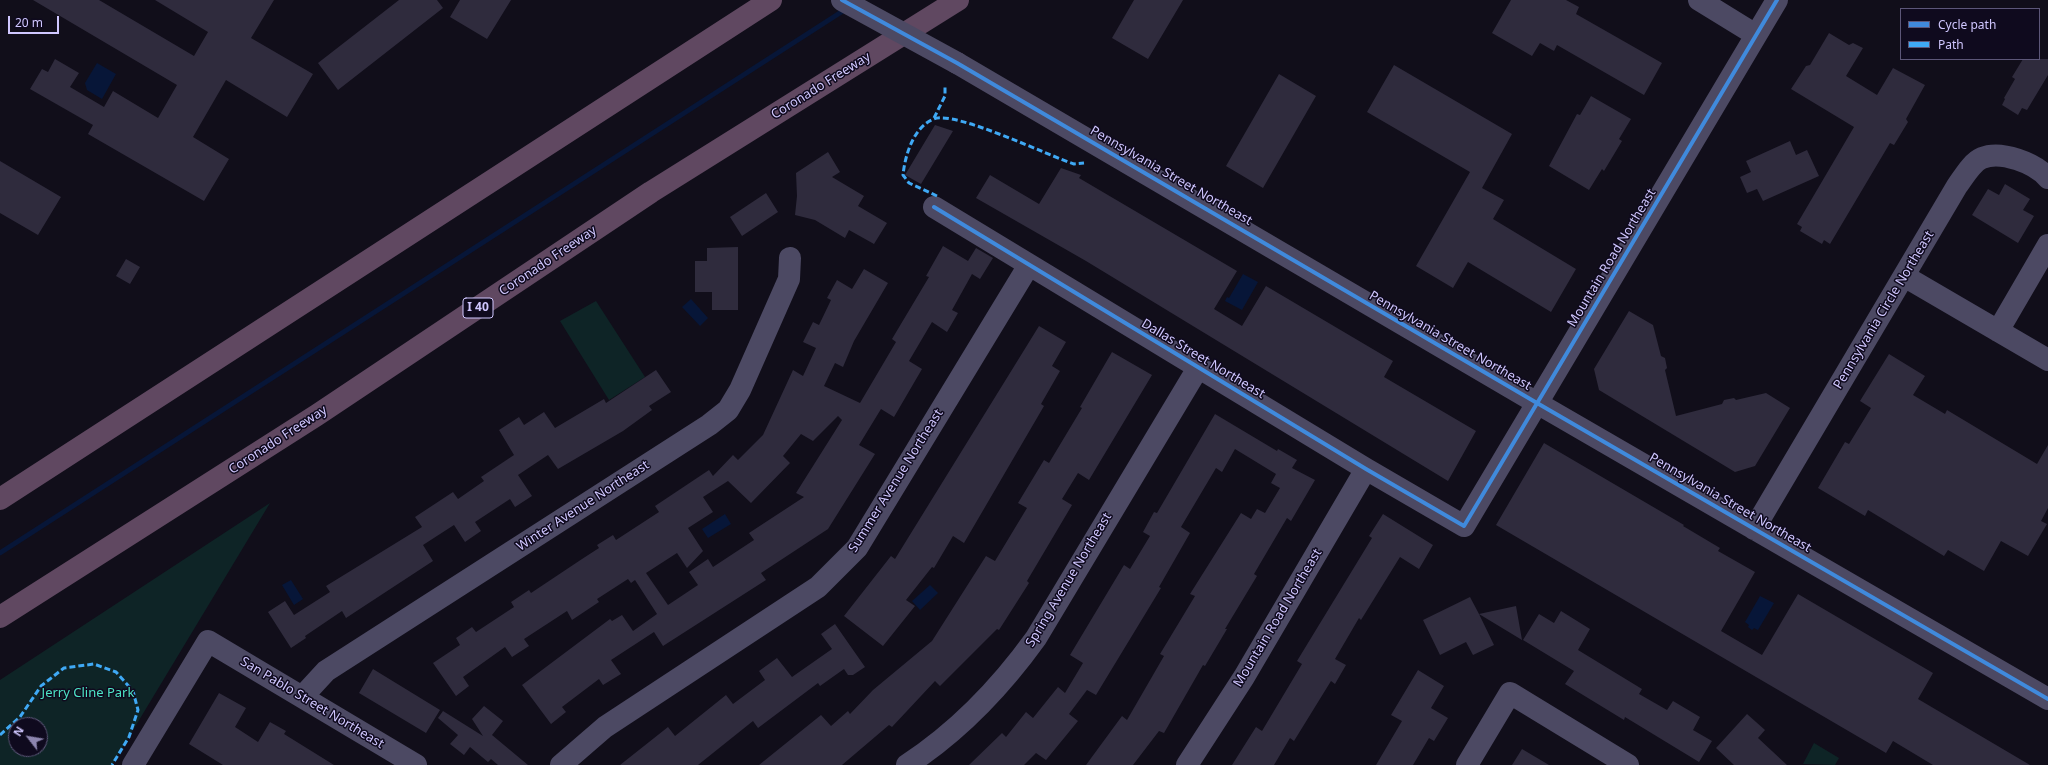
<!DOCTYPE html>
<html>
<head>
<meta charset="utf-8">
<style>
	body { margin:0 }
	#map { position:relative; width:2048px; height:765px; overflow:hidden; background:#110e1a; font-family:"Noto Sans",sans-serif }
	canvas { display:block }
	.legend { position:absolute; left:1900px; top:8px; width:140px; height:52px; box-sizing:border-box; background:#0f0a1e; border:1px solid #5c5678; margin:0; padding:5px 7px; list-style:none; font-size:12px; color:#d0c7ff }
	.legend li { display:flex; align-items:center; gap:8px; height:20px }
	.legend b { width:20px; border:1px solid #5c5678 }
	.north { position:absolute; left:8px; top:717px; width:40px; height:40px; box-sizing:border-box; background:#0f0a1e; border:1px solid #5c5678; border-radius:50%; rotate:301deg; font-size:11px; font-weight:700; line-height:16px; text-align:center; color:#d0c7ff }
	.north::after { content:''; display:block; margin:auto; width:14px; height:18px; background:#8d86af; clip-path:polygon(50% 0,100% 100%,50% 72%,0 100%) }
	.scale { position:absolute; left:8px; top:16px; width:51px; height:18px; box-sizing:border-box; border:2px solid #d0c7ff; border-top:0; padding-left:5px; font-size:12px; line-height:14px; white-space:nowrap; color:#d0c7ff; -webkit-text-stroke:3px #0f0a1e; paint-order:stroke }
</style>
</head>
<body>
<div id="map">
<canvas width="2048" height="765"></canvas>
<ul class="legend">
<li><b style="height:5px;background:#408adc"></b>Cycle path</li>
<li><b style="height:5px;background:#3fa9f5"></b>Path</li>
</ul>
<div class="north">N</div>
<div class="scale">20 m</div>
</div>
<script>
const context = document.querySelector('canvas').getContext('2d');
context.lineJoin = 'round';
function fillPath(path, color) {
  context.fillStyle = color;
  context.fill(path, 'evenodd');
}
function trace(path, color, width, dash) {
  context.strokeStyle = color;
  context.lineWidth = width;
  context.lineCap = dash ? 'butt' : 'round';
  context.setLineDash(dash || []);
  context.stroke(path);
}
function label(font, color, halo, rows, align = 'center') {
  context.font = font + ' "Noto Sans",sans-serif';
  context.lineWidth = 3;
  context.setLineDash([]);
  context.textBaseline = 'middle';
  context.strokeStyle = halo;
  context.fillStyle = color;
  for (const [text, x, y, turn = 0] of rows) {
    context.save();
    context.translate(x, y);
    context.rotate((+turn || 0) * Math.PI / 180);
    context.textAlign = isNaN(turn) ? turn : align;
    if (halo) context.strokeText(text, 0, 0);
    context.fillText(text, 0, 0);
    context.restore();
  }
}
const green = new Path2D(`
	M 596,301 L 645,377 L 609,400 L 560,321 Z
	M 270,503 L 112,765 L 0,765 L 0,680 ZM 16,725 L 40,725 L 40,749 L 16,749 Z
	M 1814,743 L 1839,758 L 1835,765 L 1803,764 Z`);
const water = new Path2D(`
	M 97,63 L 116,74 L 102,99 L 87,90 L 85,83 Z
	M 1243,274 L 1258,282 L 1242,310 L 1225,301 L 1227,297 L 1229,298 Z
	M 691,299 L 708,318 L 700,326 L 682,307 Z
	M 725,514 L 731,524 L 708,538 L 702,529 Z
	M 291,580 L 303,599 L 294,605 L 282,585 Z
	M 930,585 L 938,593 L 920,610 L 912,601 Z
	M 1760,596 L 1774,603 L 1758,630 L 1754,628 L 1752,630 L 1748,627 L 1749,625 L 1745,622 Z`);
const stream = new Path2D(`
	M 0,553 L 846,9`);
const building = new Path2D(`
	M 33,0 L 99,0 L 194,56 L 208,32 L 155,0 L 274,0 L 251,38 L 313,74 L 287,117 L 226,80 L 193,137 L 229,159 L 204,201 L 88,134 L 93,125 L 30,89 L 42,69 L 48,72 L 55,59 L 79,73 L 70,87 L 104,107 L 113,91 L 158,118 L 177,85 Z
	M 399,0 L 437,0 L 443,8 L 338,90 L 318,63 Z
	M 460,0 L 511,0 L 487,39 L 450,17 Z
	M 1134,0 L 1183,0 L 1148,59 L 1112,38 Z
	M 1511,0 L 1566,0 L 1579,7 L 1576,14 L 1662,63 L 1644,95 L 1557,45 L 1554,51 L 1540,43 L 1532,56 L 1492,33 Z
	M 1829,33 L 1849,45 L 1853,43 L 1863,48 L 1846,76 L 1877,95 L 1893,68 L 1925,85 L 1906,119 L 1908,122 L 1894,145 L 1890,143 L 1830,244 L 1824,240 L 1822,244 L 1800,231 L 1802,227 L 1797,224 L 1854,127 L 1791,89 L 1806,66 L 1810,65 Z
	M 2023,59 L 2048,59 L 2048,75 L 2027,110 L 2022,108 L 2018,115 L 2002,105 L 2005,99 L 2004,98 L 2015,79 L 2012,77 Z
	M 1394,65 L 1512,134 L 1482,188 L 1504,200 L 1493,219 L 1576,269 L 1551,312 L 1468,262 L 1453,288 L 1416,266 L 1470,172 L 1367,112 Z
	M 1279,74 L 1316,96 L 1263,188 L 1226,166 Z
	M 1591,96 L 1631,119 L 1619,139 L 1622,141 L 1604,171 L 1602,169 L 1589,190 L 1549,166 L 1577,114 L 1580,115 Z
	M 935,125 L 953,131 L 921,184 L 905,175 Z
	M 1790,141 L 1796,155 L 1807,150 L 1819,176 L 1763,201 L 1757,189 L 1747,193 L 1740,177 L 1751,172 L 1746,161 Z
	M 828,152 L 840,172 L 832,177 L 864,196 L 858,206 L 887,223 L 874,244 L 849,230 L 845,238 L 815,220 L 795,215 L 797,196 L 796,173 Z
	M 0,161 L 61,197 L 38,235 L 0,213 Z
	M 1061,168 L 1081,175 L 1079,178 L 1237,271 L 1214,309 L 1242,326 L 1266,286 L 1393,361 L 1384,377 L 1476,431 L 1448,481 L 1086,261 L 976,198 L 990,175 L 1039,204 Z
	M 2005,184 L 2030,199 L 2023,210 L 2034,216 L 2018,243 L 1972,215 L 1988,189 L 1999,195 Z
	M 766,193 L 778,212 L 742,236 L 730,217 Z
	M 943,246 L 968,261 L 976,248 L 993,258 L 980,279 L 972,274 L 952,310 L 958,313 L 947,332 L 932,322 L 909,361 L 922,369 L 894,417 L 881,409 L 859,445 L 875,454 L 828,529 L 761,573 L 766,580 L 663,646 L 654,632 L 611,660 L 621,674 L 603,685 L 599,679 L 562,707 L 566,712 L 551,724 L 522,685 L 610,619 L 612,621 L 622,615 L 633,631 L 657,614 L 635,580 L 631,583 L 628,579 L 597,599 L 599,602 L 572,620 L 567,611 L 524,639 L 529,646 L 512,657 L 505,647 L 463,677 L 469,686 L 456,696 L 433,663 L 460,645 L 456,638 L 472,627 L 476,632 L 514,607 L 511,602 L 529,590 L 531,593 L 582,559 L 599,548 L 597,545 L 613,535 L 616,540 L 659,512 L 655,506 L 709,470 L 713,476 L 733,455 L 738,460 L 763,435 L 793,370 L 803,376 L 816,348 L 803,342 L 813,322 L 819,325 L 831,300 L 827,298 L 837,280 L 852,289 L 864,269 L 888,283 L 854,341 L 843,367 L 835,363 L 824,386 L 860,403 L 896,342 L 892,339 L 929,277 L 926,276 ZM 838,416 L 842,420 L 796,493 L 804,497 L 749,533 L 754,540 L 713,567 L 708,559 L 689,572 L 698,585 L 668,605 L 646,573 L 677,553 L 687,568 L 703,551 L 688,528 L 713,512 L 703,497 L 728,481 L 751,503 L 790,463 L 783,456 L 801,434 L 813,441 Z
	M 738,247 L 738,310 L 712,310 L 712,292 L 695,292 L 695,261 L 707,261 L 707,248 Z
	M 126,259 L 140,267 L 130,284 L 116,276 Z
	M 1629,311 L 1653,325 L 1661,356 L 1665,358 L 1667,368 L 1665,370 L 1676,416 L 1722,404 L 1724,400 L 1734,398 L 1736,400 L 1766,393 L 1790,408 L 1755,466 L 1735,472 L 1599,390 L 1594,369 Z
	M 1039,326 L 1066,342 L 1052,366 L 1060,371 L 1041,404 L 1044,406 L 964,543 L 953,536 L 934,568 L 932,567 L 906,600 L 915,606 L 883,646 L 844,616 L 891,556 L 895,559 Z
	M 1112,352 L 1152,375 L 1089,480 L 1078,473 L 1062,499 L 1072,505 L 1027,581 L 1029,583 L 999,630 L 997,629 L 940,686 L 935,681 L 892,727 L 889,725 L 842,765 L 759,765 L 821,715 L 831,726 L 848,711 L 850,714 L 873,690 L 932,641 L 986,556 L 995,561 L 1027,508 L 1018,503 L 1044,460 L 1049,463 L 1082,408 L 1080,407 Z
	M 1889,354 L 1925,376 L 1913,395 L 1945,414 L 1947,410 L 2037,464 L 2048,445 L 2048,508 L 2041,521 L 2047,524 L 2028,556 L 2001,541 L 1984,571 L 1948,550 L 1944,556 L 1868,510 L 1865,516 L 1818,488 L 1845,442 L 1849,444 L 1871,408 L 1860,401 Z
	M 656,370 L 671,392 L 649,406 L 652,410 L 623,431 L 558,469 L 548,455 L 518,475 L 532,496 L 515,507 L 510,499 L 475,522 L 481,531 L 465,542 L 454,525 L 423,545 L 433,561 L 346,618 L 342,611 L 305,636 L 306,638 L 291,648 L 268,612 L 285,601 L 294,615 L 330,592 L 326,586 L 422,527 L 415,517 L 453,492 L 458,499 L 484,481 L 481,477 L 514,455 L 499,430 L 519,417 L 524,425 L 544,412 L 555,428 L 604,399 L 606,403 Z
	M 1215,414 L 1277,451 L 1278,449 L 1297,460 L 1292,468 L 1315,480 L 1291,521 L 1287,518 L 1254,574 L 1257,576 L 1225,629 L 1227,629 L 1205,666 L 1203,665 L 1164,733 L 1159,731 L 1133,765 L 1086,765 L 1122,716 L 1127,720 L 1164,656 L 1160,654 L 1195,596 L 1190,594 L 1241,513 L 1251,519 L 1257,509 L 1265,513 L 1280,488 L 1271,483 L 1276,474 L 1235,449 L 1222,472 L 1216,468 L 1181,527 L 1190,533 L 1159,587 L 1161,588 L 1096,695 L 1087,690 L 1069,714 L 1078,721 L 1046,760 L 1036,753 L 1024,765 L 969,765 L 1002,733 L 1006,737 L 1026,712 L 1033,718 L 1058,687 L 1065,693 L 1083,663 L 1070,655 L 1124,565 L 1130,569 L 1150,536 L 1143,532 L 1154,512 L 1157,513 Z
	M 1544,443 L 1684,525 L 1683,526 L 1720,548 L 1718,551 L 1755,572 L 1721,631 L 1762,655 L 1798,594 L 1933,673 L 1918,699 L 2030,765 L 1933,765 L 1893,741 L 1886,753 L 1496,525 Z
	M 1383,514 L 1433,545 L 1419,569 L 1400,557 L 1361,620 L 1359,618 L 1335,659 L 1346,665 L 1335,684 L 1331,681 L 1294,741 L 1290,738 L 1274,765 L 1232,765 L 1256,727 L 1262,731 L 1302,664 L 1297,661 L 1372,538 L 1369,536 Z
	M 1470,597 L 1479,614 L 1516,606 L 1522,640 L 1479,614 L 1494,645 L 1473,655 L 1466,642 L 1440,655 L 1423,620 Z
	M 1561,611 L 1590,629 L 1578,650 L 1642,689 L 1639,694 L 1667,710 L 1673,701 L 1700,717 L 1693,730 L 1712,741 L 1699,762 L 1625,717 L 1624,720 L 1565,684 L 1574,671 L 1523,640 L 1539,614 L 1554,623 Z
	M 835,624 L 865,667 L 853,675 L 848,675 L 844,669 L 820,686 L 818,683 L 758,728 L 753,721 L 698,765 L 620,765 L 668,727 L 675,736 L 726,695 L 733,704 L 765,680 L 759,671 L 777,658 L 792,677 L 832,649 L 821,634 Z
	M 373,669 L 440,710 L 426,733 L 359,693 Z
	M 1418,670 L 1444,686 L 1431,708 L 1448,718 L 1434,741 L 1429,738 L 1413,765 L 1376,765 L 1402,721 L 1391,715 Z
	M 219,693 L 246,708 L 235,727 L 258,742 L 270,722 L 286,731 L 284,734 L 334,765 L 223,765 L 189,744 Z
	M 484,706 L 503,721 L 492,735 L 528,765 L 498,765 L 491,759 L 488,762 L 470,747 L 464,755 L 450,744 L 458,735 L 438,718 L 443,711 L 483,736 L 472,719 Z
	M 1747,714 L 1765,730 L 1758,738 L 1787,765 L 1734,765 L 1716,748 Z
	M 1522,749 L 1549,765 L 1512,765 Z`);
const minor = new Path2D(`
	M 1699,0 L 1756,35
	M 957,63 L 1537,403 L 2048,699
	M 934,207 L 1366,469 L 1464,526 L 1777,0
	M 1904,276 L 2048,360
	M 1998,331 L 2048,245
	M 1754,529 L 1957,186 C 1963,178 1972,162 1982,158 C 2001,150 2035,163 2048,178
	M 303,696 L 326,671 L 709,425 L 728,410 L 740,390 L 789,279 L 790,258
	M 133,765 L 208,641 L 416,765
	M 561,765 L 605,727 L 818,587 L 857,548 L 1029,265
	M 907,765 C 959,731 1000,688 1036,638 L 1198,368
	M 1187,765 L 1244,677 L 1366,469
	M 1467,765 L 1510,693 L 1628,765`);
const highway = new Path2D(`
	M 0,499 L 771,0
	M 0,617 L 317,415 L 651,192 L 958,0`);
const minorBridge = new Path2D(`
	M 842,0 L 957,63`);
const quiet = new Path2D(`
	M 934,118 L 945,96 L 945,87
	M 937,196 L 909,183 L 903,175 C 905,156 913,127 934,119 C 954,110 1049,156 1074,164 L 1084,163
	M 0,735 L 20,717 L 41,686 L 64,668 L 94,664 L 116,672 L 133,691 L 138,710 L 129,737 L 112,765`);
const cycleway = new Path2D(`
	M 842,0 L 957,63 L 1537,403 L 2048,699
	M 934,207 L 1366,469 L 1464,526 L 1777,0`);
const shields = [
	[478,308,30]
];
const shieldNames = [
	["I 40",478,308]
];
const streetNames = [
	["Coronado Freeway",821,86,-32],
	["Pennsylvania Street Northeast",1171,176,30],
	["Mountain Road Northeast",1612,258,-59],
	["Coronado Freeway",548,261,-34],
	["Pennsylvania Circle Northeast",1884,310,-59],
	["Pennsylvania Street Northeast",1450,341,30],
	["Dallas Street Northeast",1203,359,31],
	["Coronado Freeway",278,440,-33],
	["Summer Avenue Northeast",896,481,-58],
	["Pennsylvania Street Northeast",1730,503,30],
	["Winter Avenue Northeast",583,506,-33],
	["Spring Avenue Northeast",1069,580,-59],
	["Mountain Road Northeast",1278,618,-59],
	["San Pablo Street Northeast",312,703,31]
];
const parkNames = [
	["Jerry Cline Park",88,693]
];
fillPath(green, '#0e2426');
fillPath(water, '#071638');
trace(stream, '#071638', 5);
fillPath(building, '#2f2b3d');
trace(minor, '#4c4963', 22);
trace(highway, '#604861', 22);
trace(minorBridge, '#4c4963', 22);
trace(quiet, '#3fa9f5', 3, [6, 3]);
trace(cycleway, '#408adc', 4);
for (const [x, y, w] of shields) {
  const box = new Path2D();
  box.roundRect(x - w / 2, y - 10, w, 20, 3);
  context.fillStyle = '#0f0a1e';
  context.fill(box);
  trace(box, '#d0c7ff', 1);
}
label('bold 12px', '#d0c7ff', null, shieldNames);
label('13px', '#d0c7ff', '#0f0a1e', streetNames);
label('13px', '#4de5c6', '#0f0a1e', parkNames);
</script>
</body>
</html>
